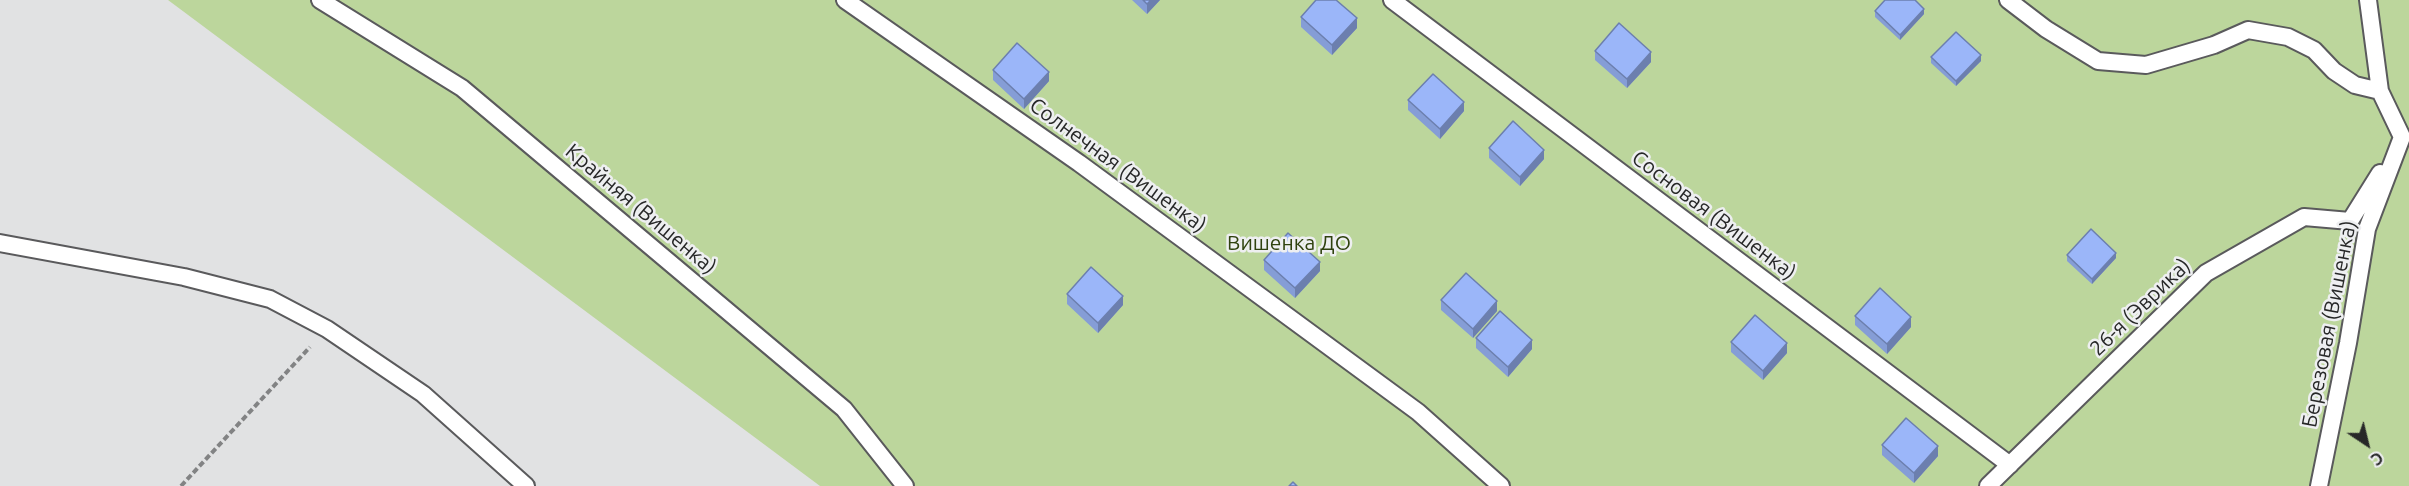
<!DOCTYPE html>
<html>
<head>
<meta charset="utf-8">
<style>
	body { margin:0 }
	#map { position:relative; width:2409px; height:486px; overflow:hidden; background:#e1e2e3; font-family:Ubuntu,sans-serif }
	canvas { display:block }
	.north { position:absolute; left:2337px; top:414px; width:60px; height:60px; -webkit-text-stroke:4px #eeeff1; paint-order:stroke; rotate:145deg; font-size:16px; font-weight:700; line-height:24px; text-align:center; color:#272828 }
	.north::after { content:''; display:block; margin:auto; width:21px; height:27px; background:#272828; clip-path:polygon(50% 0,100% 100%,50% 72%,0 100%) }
</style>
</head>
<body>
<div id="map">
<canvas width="2409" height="486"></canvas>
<div class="north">С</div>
</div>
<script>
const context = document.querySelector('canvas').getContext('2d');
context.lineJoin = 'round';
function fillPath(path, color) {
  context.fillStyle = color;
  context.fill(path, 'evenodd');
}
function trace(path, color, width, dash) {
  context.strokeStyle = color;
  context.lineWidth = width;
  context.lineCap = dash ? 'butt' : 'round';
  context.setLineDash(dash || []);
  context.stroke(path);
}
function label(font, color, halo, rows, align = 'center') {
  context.font = font + ' Ubuntu,sans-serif';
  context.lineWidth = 5;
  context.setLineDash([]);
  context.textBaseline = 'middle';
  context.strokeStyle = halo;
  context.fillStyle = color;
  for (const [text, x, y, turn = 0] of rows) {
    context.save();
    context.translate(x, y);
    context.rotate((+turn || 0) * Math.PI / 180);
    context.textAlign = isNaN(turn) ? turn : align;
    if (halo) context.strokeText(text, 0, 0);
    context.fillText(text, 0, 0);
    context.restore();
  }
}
const green = new Path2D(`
	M 168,0 L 2409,0 L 2409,486 L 820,486 Z`);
const path = new Path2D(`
	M 181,486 L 310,347`);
const service = new Path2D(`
	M 320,0 L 462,88 L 844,409 L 905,486
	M 845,0 L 1079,163 L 1418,412 L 1501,486
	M 1392,0 L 2010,465
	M 2008,0 L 2046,29 L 2098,61 L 2146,65 L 2214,45 L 2248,30 L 2288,37 L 2314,50 L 2334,71 L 2355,85 L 2380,91 L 2402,137 L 2367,229 L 2348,343 L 2319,486
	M 2368,0 L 2380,91
	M 0,243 L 184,277 L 270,299 L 327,329 L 423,394 L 526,486
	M 1988,486 L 2206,273 L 2304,217 L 2350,221 L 2380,173`);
const wall = new Path2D(`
	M 1132,0 L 1160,0 L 1147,14 Z
	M 1875,11 L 1924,14 L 1900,40 L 1875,17 Z
	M 1301,17 L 1357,28 L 1332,55 L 1301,27 Z
	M 1595,51 L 1651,62 L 1627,88 L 1595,60 Z
	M 1931,57 L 1981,61 L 1956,86 L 1931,63 Z
	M 993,70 L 1049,81 L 1024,109 L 993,80 Z
	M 1408,100 L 1464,111 L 1440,139 L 1408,110 Z
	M 1489,148 L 1544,159 L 1520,186 L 1489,158 Z
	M 2067,255 L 2116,258 L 2092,284 L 2067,261 Z
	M 1264,260 L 1320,271 L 1295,298 L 1264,270 Z
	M 1067,294 L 1123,305 L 1098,333 L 1067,304 Z
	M 1441,300 L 1497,311 L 1473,338 L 1441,310 Z
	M 1855,316 L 1911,327 L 1887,354 L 1855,325 Z
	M 1476,338 L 1532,349 L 1508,377 L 1476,348 Z
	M 1731,342 L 1787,353 L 1763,380 L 1731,352 Z
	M 1882,445 L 1938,456 L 1914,483 L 1882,455 Z`);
const shadedWall = new Path2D(`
	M 1151,0 L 1160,0 L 1147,14 L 1147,4 Z
	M 1924,9 L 1924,14 L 1900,40 L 1900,35 Z
	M 1357,18 L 1357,28 L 1332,55 L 1332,45 Z
	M 1651,52 L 1651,62 L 1627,88 L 1627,79 Z
	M 1981,55 L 1981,61 L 1956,86 L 1956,81 Z
	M 1049,72 L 1049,81 L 1024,109 L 1024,99 Z
	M 1464,102 L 1464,111 L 1440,139 L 1440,129 Z
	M 1544,150 L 1544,159 L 1520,186 L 1520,177 Z
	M 2116,253 L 2116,258 L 2092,284 L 2092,279 Z
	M 1320,262 L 1320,271 L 1295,298 L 1295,288 Z
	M 1123,296 L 1123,305 L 1098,333 L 1098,323 Z
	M 1497,301 L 1497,311 L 1473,338 L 1473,329 Z
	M 1911,317 L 1911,327 L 1887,354 L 1887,344 Z
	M 1532,340 L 1532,349 L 1508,377 L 1508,367 Z
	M 1787,343 L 1787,353 L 1763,380 L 1763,371 Z
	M 1938,446 L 1938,456 L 1914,483 L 1914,473 Z`);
const building = new Path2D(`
	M 1143,0 L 1151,0 L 1147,4 Z
	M 1316,0 L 1336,0 L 1357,18 L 1332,45 L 1301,17 Z
	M 1885,0 L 1915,0 L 1924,9 L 1900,35 L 1875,11 Z
	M 1619,23 L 1651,52 L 1627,79 L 1595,51 Z
	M 1956,32 L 1981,55 L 1956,81 L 1931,57 Z
	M 1017,43 L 1049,72 L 1024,99 L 993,70 Z
	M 1433,74 L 1464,102 L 1440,129 L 1408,100 Z
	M 1513,121 L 1544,150 L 1520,177 L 1489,148 Z
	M 2091,229 L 2116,253 L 2092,279 L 2067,255 Z
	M 1288,233 L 1320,262 L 1295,288 L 1264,260 Z
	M 1091,267 L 1123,296 L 1098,323 L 1067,294 Z
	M 1466,273 L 1497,301 L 1473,329 L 1441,300 Z
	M 1880,288 L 1911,317 L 1887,344 L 1855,316 Z
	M 1500,311 L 1532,340 L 1508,367 L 1476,338 Z
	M 1755,315 L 1787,343 L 1763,371 L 1731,342 Z
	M 1906,418 L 1938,446 L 1914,473 L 1882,445 Z
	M 1293,482 L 1297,486 L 1289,486 Z`);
const streetNames = [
	["Солнечная (Вишенка)",1118,165,36],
	["Крайняя (Вишенка)",641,209,40],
	["Сосновая (Вишенка)",1714,215,37],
	["26-я (Эврика)",2140,307,-44],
	["Березовая (Вишенка)",2329,324,-79]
];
const parkNames = [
	["Вишенка ДО",1289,243]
];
fillPath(green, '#bcd69c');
trace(service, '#5a5a5c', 20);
trace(path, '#828384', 4, [6, 3]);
trace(service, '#fff', 16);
fillPath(wall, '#859dd6');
fillPath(shadedWall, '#6c7fae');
fillPath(building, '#9bb6f9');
trace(building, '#6c7fae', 1.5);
label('21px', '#272828', '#eeeff1', streetNames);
label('21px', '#2f420e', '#eeeff1', parkNames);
</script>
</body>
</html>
